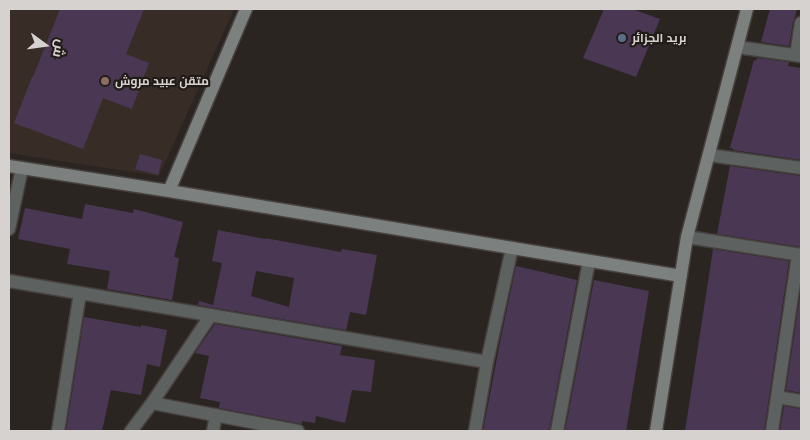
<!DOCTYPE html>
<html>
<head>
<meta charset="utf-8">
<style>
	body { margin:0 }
	#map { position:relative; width:810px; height:440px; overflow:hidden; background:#2b2522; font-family:Montserrat,Cairo,sans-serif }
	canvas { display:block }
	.frame { position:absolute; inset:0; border:10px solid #d6d2cf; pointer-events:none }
	.north { position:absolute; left:20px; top:20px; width:50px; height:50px; -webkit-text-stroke:4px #221c19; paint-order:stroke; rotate:104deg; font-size:14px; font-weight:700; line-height:20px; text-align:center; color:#d6d2cf }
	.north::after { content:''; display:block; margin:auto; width:18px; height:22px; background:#d6d2cf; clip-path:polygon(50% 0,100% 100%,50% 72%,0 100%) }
</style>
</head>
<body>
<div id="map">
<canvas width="810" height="440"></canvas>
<div class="frame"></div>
<div class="north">ش</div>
</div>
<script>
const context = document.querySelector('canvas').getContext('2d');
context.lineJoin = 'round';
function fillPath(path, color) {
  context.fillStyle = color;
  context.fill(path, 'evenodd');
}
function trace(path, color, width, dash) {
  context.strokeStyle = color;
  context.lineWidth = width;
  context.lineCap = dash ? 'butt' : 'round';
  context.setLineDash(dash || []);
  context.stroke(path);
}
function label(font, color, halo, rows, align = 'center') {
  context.font = font + ' Montserrat,Cairo,sans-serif';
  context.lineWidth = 4.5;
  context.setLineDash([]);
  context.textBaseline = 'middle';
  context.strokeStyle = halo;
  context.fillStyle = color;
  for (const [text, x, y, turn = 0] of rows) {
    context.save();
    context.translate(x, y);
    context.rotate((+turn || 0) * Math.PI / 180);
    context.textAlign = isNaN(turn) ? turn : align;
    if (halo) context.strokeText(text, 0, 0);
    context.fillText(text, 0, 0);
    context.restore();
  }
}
const built = new Path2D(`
	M 9,9 L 234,9 L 159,176 L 9,153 Z`);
const building = new Path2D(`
	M 60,9 L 144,9 L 126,54 L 149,63 L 132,109 L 103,98 L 83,149 L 14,123 L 32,77 L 33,77 Z
	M 604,9 L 632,9 L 660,19 L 636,77 L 583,58 Z
	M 770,9 L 797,9 L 795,17 L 793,22 L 789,46 L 761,42 Z
	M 757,58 L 789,62 L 788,66 L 801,68 L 801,160 L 733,150 L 733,148 L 730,148 L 754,60 L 756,61 Z
	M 140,154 L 162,160 L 158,175 L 135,169 Z
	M 730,166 L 801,176 L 801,247 L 717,234 Z
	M 85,204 L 133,213 L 134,209 L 183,222 L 174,257 L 179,258 L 172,300 L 107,289 L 110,271 L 67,264 L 70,249 L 18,239 L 25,208 L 82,219 Z
	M 218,230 L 265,239 L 265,238 L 341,252 L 342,249 L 377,255 L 366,315 L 350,312 L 346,330 L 198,305 L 199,301 L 213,305 L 222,263 L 212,261 ZM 256,271 L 294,278 L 289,307 L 251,296 Z
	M 713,249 L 789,261 L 764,431 L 685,431 Z
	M 516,266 L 577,280 L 549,431 L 483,431 L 500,342 Z
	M 594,280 L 649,291 L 626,431 L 565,431 Z
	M 801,289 L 801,393 L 786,390 Z
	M 84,317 L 141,327 L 141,325 L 167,330 L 160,367 L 147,364 L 141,395 L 111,390 L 102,431 L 66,431 Z
	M 215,324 L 342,346 L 340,355 L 375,360 L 371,392 L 352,390 L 345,423 L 316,416 L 315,423 L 302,421 L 302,424 L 219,408 L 220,402 L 200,398 L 209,356 L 195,353 Z
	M 784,406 L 801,409 L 801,431 L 780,431 Z`);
const street = new Path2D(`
	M 737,47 L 801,56
	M 796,55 L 801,23
	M 709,155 L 801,168
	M 9,229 L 22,168
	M 687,237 L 801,255
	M 9,281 L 487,362
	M 777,397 L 801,401
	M 152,403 L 298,431
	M 58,431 L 80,293
	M 131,431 L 152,403 L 211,315
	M 213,431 L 216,415
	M 475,431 L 487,362 L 512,248
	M 557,431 L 589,261
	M 772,431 L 798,255`);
const secondary = new Path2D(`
	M 9,166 L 169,191 L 681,276
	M 169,191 L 246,9
	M 656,431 L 687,237 L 747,9`);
const markers = [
	[622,38,5,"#5c6f8a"],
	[105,81,5,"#8d6e63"]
];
const poiNames = [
	["بريد الجزائر",632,38],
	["متقن عبيد مروش",115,81]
];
fillPath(built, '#382d26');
fillPath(building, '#4a3753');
trace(street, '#46413e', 15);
trace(secondary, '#46413e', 15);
trace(street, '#5d615f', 12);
trace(secondary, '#7c817f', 12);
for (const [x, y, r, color] of markers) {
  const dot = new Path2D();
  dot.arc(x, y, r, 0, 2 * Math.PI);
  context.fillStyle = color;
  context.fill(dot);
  trace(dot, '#221c19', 2);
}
label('bold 12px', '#d6d2cf', '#221c19', poiNames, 'left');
</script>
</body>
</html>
